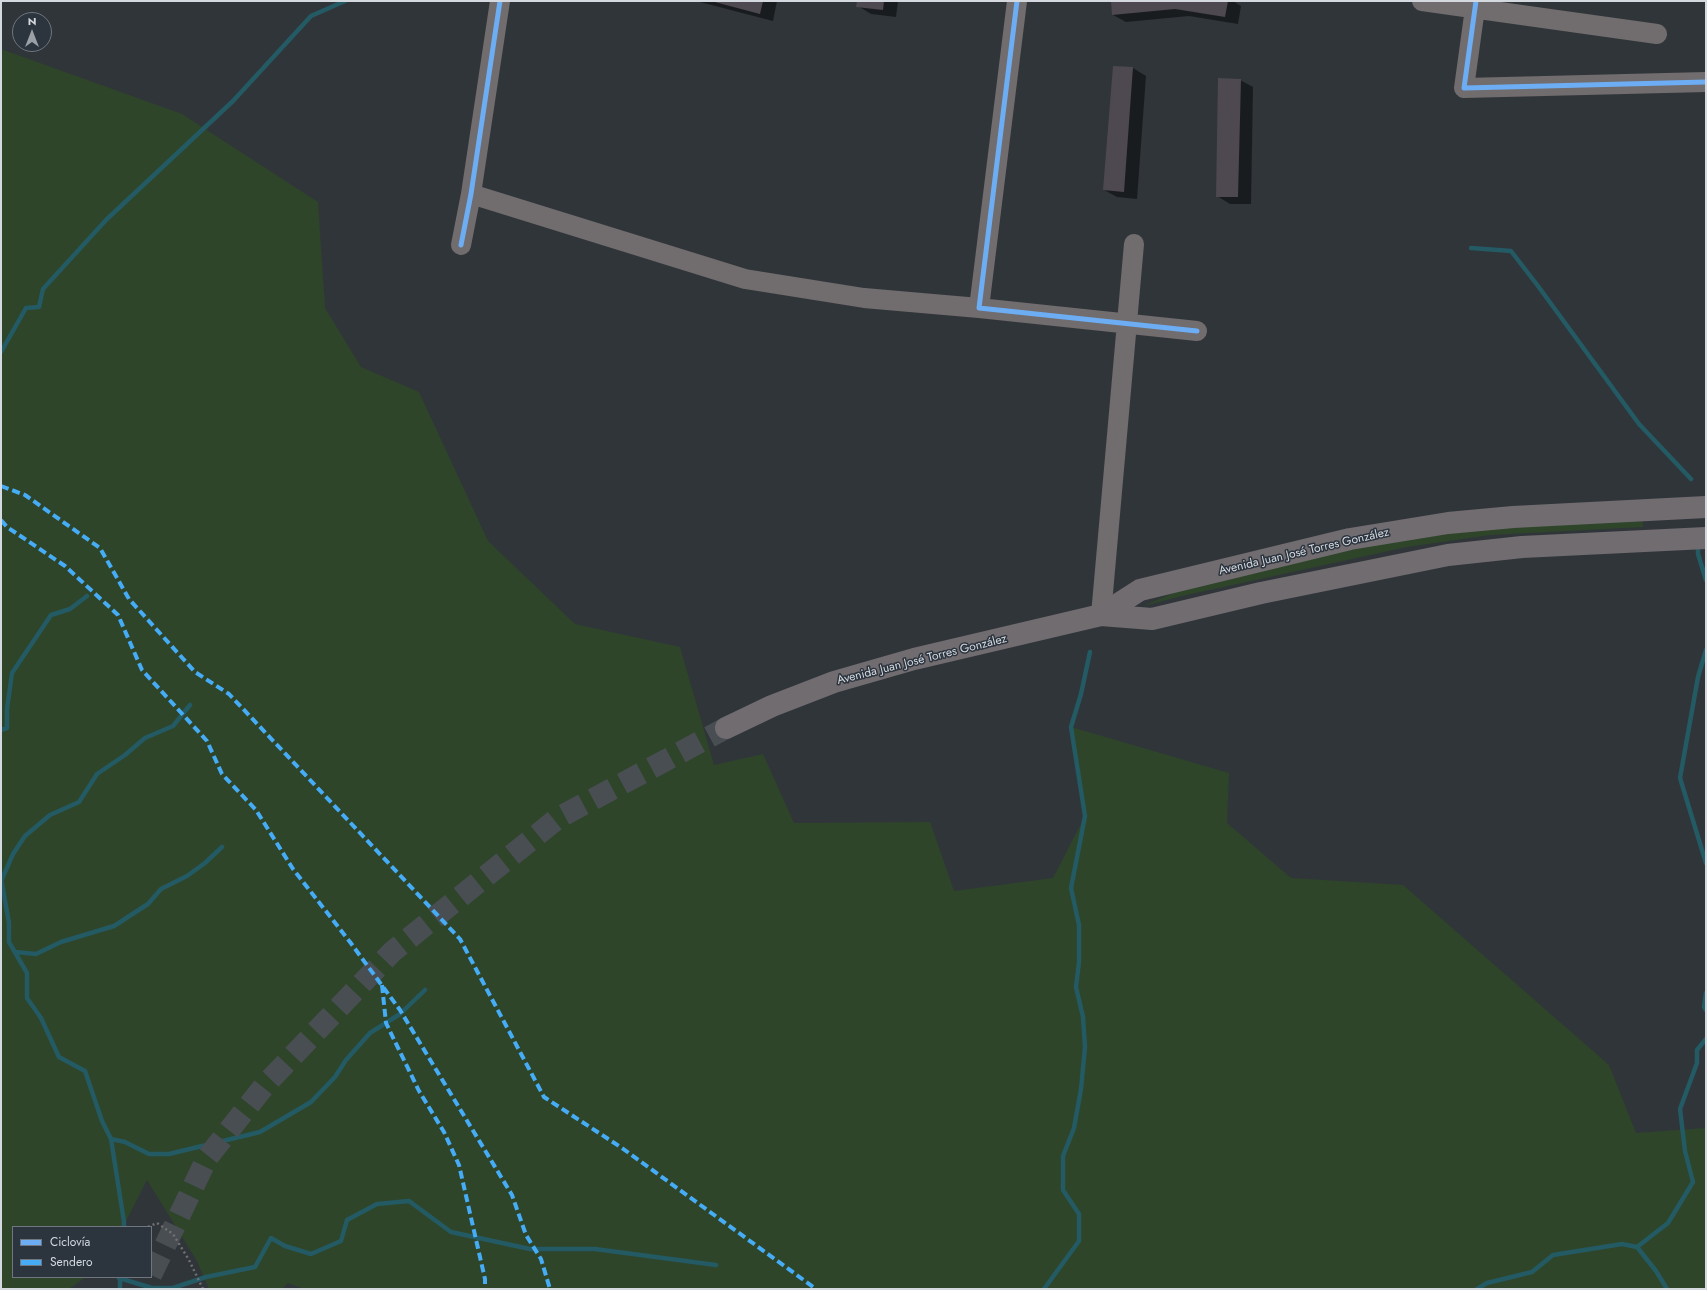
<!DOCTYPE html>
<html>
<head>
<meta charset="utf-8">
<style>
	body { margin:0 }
	#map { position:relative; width:1707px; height:1290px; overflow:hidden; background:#30353a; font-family:Jost,sans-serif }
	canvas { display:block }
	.frame { position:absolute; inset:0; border:2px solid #d4d9e0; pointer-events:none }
	.legend { position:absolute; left:12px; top:1226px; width:140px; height:52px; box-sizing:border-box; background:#2c343e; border:1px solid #6f767f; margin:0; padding:5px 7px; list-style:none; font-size:12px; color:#d4d9e0 }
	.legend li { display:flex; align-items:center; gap:8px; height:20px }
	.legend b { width:20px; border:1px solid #6f767f }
	.north { position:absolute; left:12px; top:12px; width:40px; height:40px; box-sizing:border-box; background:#2c343e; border:1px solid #6f767f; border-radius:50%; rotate:0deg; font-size:11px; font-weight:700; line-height:16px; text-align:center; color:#d4d9e0 }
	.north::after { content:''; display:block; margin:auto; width:14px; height:18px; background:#9ba0a6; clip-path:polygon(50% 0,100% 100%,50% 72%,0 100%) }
</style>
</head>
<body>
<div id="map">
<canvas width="1707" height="1290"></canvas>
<div class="frame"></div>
<ul class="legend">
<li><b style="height:5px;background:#6dadf4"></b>Ciclovía</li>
<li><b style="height:5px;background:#46acf6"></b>Sendero</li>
</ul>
<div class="north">N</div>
</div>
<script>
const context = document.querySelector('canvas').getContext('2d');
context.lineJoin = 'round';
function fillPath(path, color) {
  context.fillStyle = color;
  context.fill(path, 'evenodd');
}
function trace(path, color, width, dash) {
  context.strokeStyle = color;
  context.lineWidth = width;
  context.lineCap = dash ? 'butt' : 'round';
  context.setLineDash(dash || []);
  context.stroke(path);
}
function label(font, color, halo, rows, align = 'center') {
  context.font = font + ' Jost,sans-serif';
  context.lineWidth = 3;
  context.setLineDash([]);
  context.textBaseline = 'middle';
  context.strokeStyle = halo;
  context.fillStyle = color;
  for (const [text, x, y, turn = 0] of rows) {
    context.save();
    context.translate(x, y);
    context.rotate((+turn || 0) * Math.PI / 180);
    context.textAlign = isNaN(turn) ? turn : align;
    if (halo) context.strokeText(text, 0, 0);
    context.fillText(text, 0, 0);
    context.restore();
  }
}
const green = new Path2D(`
	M 1,49 L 182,114 L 318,202 L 325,308 L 361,367 L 419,392 L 488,541 L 575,624 L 680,647 L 714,765 L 763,754 L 794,823 L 930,822 L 954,891 L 1053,878 L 1085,816 L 1071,727 L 1229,773 L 1227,823 L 1291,878 L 1403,885 L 1609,1065 L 1636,1133 L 1706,1128 L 1706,1289 L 304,1289 L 288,1283 L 282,1289 L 209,1289 L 197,1261 L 147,1180 L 123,1227 L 13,1227 L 13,1277 L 86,1277 L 69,1289 L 1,1289 Z
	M 1642,514 L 1643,527 L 1490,535 L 1407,547 L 1182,596 L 1143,606 L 1192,585 L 1422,533 Z`);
const shadow = new Path2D(`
	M 696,1 L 777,1 L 773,21 Z
	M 858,1 L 898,1 L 896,17 L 871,14 L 858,6 Z
	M 1112,1 L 1233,1 L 1241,6 L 1238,24 L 1189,16 L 1126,22 L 1113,15 Z
	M 1133,68 L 1146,76 L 1137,199 L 1117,197 L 1104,190 Z
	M 1240,80 L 1253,87 L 1251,204 L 1230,204 L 1217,196 Z`);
const stream = new Path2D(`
	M 1471,248 L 1511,251 L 1538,286 L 1639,424 L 1691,479
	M 1,352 L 26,308 L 39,307 L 43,289 L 106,220 L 233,101 L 311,16 L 345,1
	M 1698,546 L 1698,554 L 1706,580
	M 1706,650 L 1698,677 L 1680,778 L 1706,863
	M 1,730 L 7,728 L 7,709 L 12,673 L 51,615 L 70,609 L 87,596
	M 1,878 L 9,923 L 9,942 L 27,973 L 27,998 L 41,1018 L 59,1057 L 85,1071 L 102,1121 L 111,1139 L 124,1222 L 124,1227
	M 2,879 L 13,854 L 25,836 L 50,815 L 79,802 L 97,774 L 125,755 L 145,738 L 173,726 L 190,705
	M 15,952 L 36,954 L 61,942 L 114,926 L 148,904 L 161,889 L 187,876 L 205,863 L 222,847
	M 1706,993 L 1704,1007 L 1706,1010
	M 111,1139 L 125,1142 L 149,1154 L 169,1154 L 260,1132 L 311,1102 L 335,1077 L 346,1060 L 370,1033 L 400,1014 L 425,990
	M 1637,1247 L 1656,1271 L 1667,1289
	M 120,1277 L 120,1289
	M 119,1278 L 152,1288 L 173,1288 L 206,1277 L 255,1267 L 271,1238 L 285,1246 L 311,1254 L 341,1241 L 347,1220 L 377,1204 L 409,1201 L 451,1232 L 530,1249 L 595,1249 L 716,1265
	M 1044,1289 L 1079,1241 L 1079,1214 L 1063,1190 L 1063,1156 L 1074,1128 L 1081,1089 L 1085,1047 L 1083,1017 L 1076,987 L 1079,962 L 1079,925 L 1071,888 L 1085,816 L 1071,727 L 1081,694 L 1090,652
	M 1477,1289 L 1487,1283 L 1532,1272 L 1553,1255 L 1622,1244 L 1637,1247 L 1668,1223 L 1693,1182 L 1685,1151 L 1680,1109 L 1697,1063 L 1697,1050 L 1706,1039`);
const building = new Path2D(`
	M 711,1 L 763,1 L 760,14 Z
	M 857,1 L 884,1 L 883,10 L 856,7 Z
	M 1111,1 L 1228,1 L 1225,17 L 1175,9 L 1112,15 Z
	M 1113,66 L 1133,67 L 1124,192 L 1103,190 Z
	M 1218,78 L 1241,79 L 1238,197 L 1216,197 Z`);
const majorTunnel = new Path2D(`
	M 151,1275 L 207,1158 L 265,1085 L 392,952 L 558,818 L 726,728`);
const path = new Path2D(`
	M 148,1227 L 157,1223 L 173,1234 L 189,1260 L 203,1289`);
const minor = new Path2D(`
	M 1422,1 L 1657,34
	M 1476,1 L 1464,88 L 1706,82
	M 471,194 L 745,279 L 864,298 L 979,308 L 1197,331
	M 461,245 L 471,194 L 500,1
	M 979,308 L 1017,1
	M 1101,615 L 1134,244`);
const major = new Path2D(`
	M 1101,615 L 1140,590 L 1350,539 L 1448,523 L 1513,517 L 1706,507
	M 726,728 L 772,706 L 834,682 L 914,659 L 1101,615 L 1152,619 L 1261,593 L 1448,555 L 1522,547 L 1706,538`);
const quiet = new Path2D(`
	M 1,486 L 25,495 L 100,548 L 129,599 L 195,672 L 229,694 L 460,939 L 544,1097 L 622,1148 L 816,1289
	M 1,520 L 7,527 L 65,566 L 118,615 L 142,670 L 207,741 L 222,774 L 256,810 L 293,869 L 350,942 L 400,1010 L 512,1195 L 526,1235 L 541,1259 L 550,1289
	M 382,985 L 386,1023 L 419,1091 L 444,1132 L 459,1165 L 485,1279 L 485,1289`);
const cycleway = new Path2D(`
	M 1017,1 L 979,308 L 1197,331
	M 1476,1 L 1464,88 L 1706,82
	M 461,245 L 471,194 L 500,1`);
const streetNames = [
	["Avenida Juan José Torres González",1304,552,-13],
	["Avenida Juan José Torres González",922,660,-14]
];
fillPath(green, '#2e452a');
fillPath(shadow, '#0007');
trace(stream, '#235a63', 4.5);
fillPath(building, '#4e4850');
trace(majorTunnel, '#494e53', 22, [22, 11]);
trace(path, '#737071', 2.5, [2, 3]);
trace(minor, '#716c6d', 20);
trace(major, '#716c70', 22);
trace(quiet, '#46acf6', 4, [8, 4]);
trace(cycleway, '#6dadf4', 5);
label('12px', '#d4d9e0', '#2c343e', streetNames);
</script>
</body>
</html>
